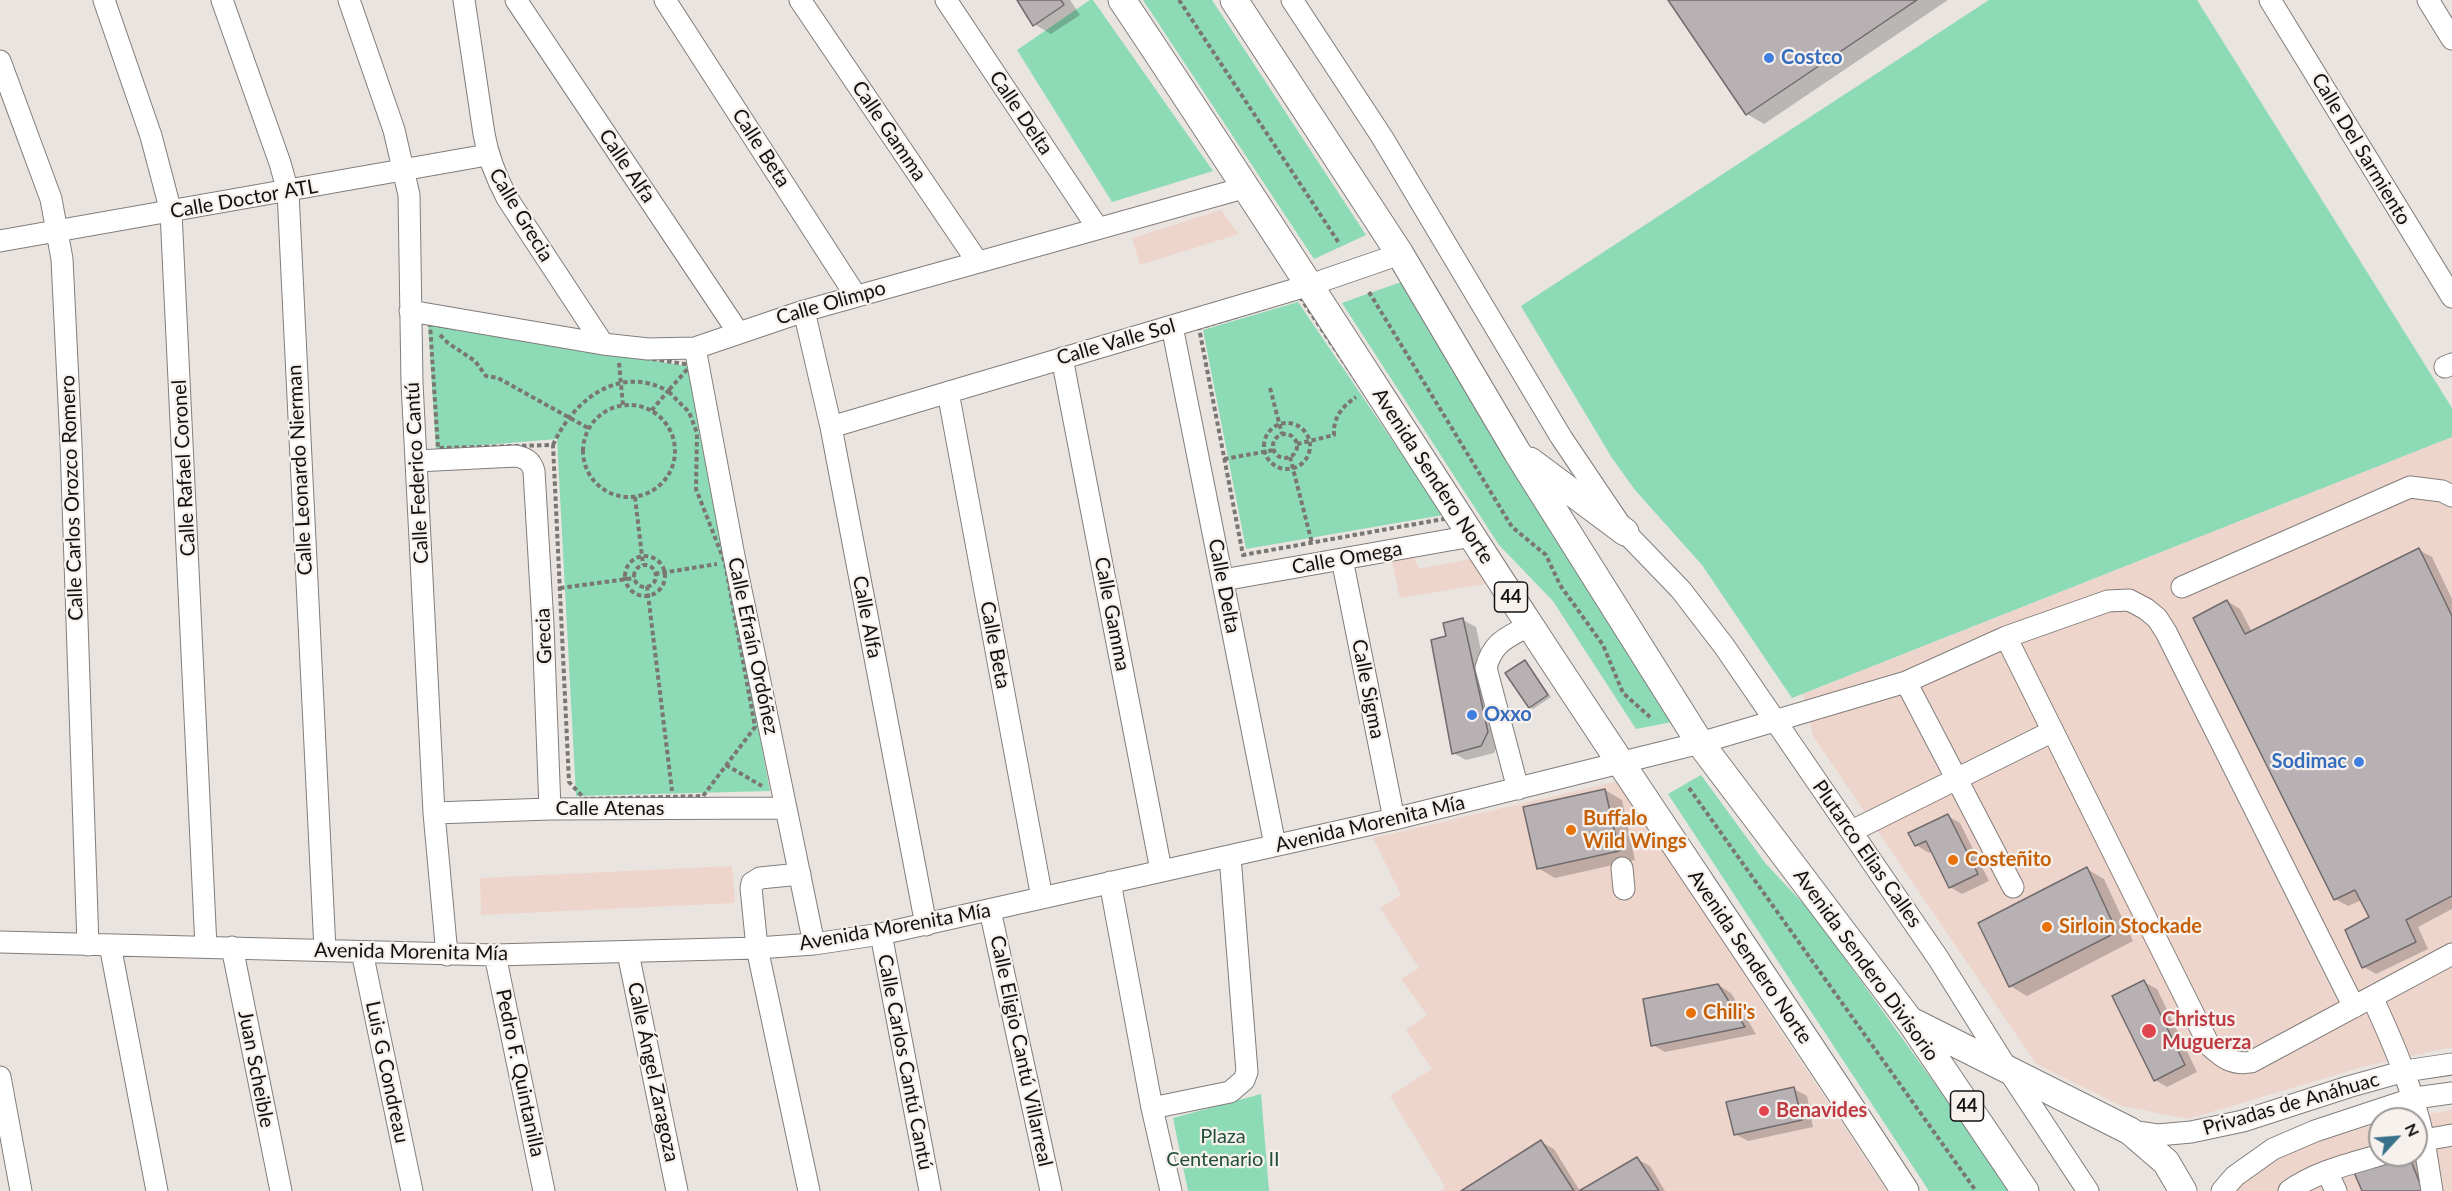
<!DOCTYPE html>
<html>
<head>
<meta charset="utf-8">
<style>
	body { margin:0 }
	#map { position:relative; width:2452px; height:1191px; overflow:hidden; background:#e9e4e0; font-family:Lato,sans-serif }
	canvas { display:block }
	.north { position:absolute; left:2368px; top:1107px; width:60px; height:60px; box-sizing:border-box; background:#f6f1ed; border:2px solid #9b9795; border-radius:50%; rotate:64deg; font-size:16px; font-weight:700; line-height:24px; text-align:center; color:#131110 }
	.north::after { content:''; display:block; margin:auto; width:21px; height:27px; background:#39718b; clip-path:polygon(50% 0,100% 100%,50% 72%,0 100%) }
</style>
</head>
<body>
<div id="map">
<canvas width="2452" height="1191"></canvas>
<div class="north">N</div>
</div>
<script>
const context = document.querySelector('canvas').getContext('2d');
context.lineJoin = 'round';
function fillPath(path, color) {
  context.fillStyle = color;
  context.fill(path, 'evenodd');
}
function trace(path, color, width, dash) {
  context.strokeStyle = color;
  context.lineWidth = width;
  context.lineCap = dash ? 'butt' : 'round';
  context.setLineDash(dash || []);
  context.stroke(path);
}
function label(font, color, halo, rows, align = 'center') {
  context.font = font + ' Lato,sans-serif';
  context.lineWidth = 4.5;
  context.setLineDash([]);
  context.textBaseline = 'middle';
  context.strokeStyle = halo;
  context.fillStyle = color;
  for (const [text, x, y, turn = 0] of rows) {
    context.save();
    context.translate(x, y);
    context.rotate((+turn || 0) * Math.PI / 180);
    context.textAlign = isNaN(turn) ? turn : align;
    if (halo) context.strokeText(text, 0, 0);
    context.fillText(text, 0, 0);
    context.restore();
  }
}
const commercial = new Path2D(`
	M 1221,210 L 1239,234 L 1140,265 L 1132,238 Z
	M 2452,437 L 2452,1047 L 2362,1067 L 2188,1119 L 2121,1106 L 2036,1064 L 1813,736 L 1803,694 Z
	M 1413,553 L 1419,569 L 1475,558 L 1492,583 L 1400,598 L 1391,558 Z
	M 1623,780 L 1774,1021 L 1887,1191 L 1440,1191 L 1445,1187 L 1390,1096 L 1432,1069 L 1406,1030 L 1427,1015 L 1401,979 L 1419,968 L 1380,908 L 1401,895 L 1373,838 Z
	M 732,866 L 735,903 L 481,915 L 480,878 Z
	M 2452,1110 L 2452,1191 L 2234,1191 L 2241,1182 L 2287,1151 L 2380,1123 L 2380,1155 L 2416,1155 L 2416,1119 L 2396,1119 Z`);
const green = new Path2D(`
	M 1090,0 L 1093,0 L 1213,171 L 1112,202 L 1017,50 Z
	M 1143,0 L 1212,0 L 1366,235 L 1314,259 Z
	M 1989,0 L 2197,0 L 2452,408 L 2452,437 L 1792,698 L 1702,565 L 1635,490 L 1612,458 L 1521,306 Z
	M 1401,282 L 1677,721 L 1636,729 L 1553,601 L 1499,545 L 1342,303 Z
	M 1298,302 L 1443,515 L 1246,549 L 1203,330 Z
	M 428,322 L 691,367 L 770,791 L 576,796 L 557,439 L 436,449 Z
	M 1701,775 L 1766,864 L 1812,913 L 2012,1191 L 1929,1191 L 1668,794 Z
	M 1261,1094 L 1269,1191 L 1188,1191 L 1173,1118 Z`);
const shadow = new Path2D(`
	M 1019,0 L 1070,0 L 1080,15 L 1051,34 L 1034,24 Z
	M 1670,0 L 1948,0 L 1764,124 L 1747,114 Z
	M 2419,550 L 2432,557 L 2452,599 L 2452,909 L 2418,927 L 2428,949 L 2376,974 L 2364,967 L 2371,917 L 2362,900 L 2348,906 L 2335,899 L 2227,601 L 2240,609 L 2252,632 Z
	M 1463,620 L 1476,627 L 1500,740 L 1494,753 L 1466,760 L 1453,753 L 1447,637 Z
	M 1525,661 L 1551,697 L 1533,709 L 1530,707 Z
	M 1605,790 L 1622,800 L 1635,860 L 1555,878 L 1538,868 Z
	M 1948,816 L 1960,823 L 1989,881 L 1962,894 L 1950,887 L 1932,851 L 1929,853 L 1916,845 Z
	M 2087,869 L 2104,879 L 2133,941 L 2027,996 L 2010,986 Z
	M 2144,982 L 2157,989 L 2197,1072 L 2167,1087 L 2155,1080 Z
	M 1718,985 L 1731,993 L 1756,1034 L 1665,1052 L 1653,1045 Z
	M 1794,1089 L 1807,1096 L 1813,1127 L 1748,1141 L 1735,1134 Z
	M 1541,1142 L 1554,1149 L 1580,1191 L 1466,1191 Z
	M 2409,1157 L 2422,1165 L 2432,1191 L 2364,1191 Z
	M 1637,1159 L 1650,1166 L 1665,1191 L 1582,1191 Z`);
const building = new Path2D(`
	M 1017,0 L 1061,0 L 1064,5 L 1033,26 Z
	M 1668,0 L 1917,0 L 1746,115 Z
	M 2419,548 L 2452,616 L 2452,896 L 2406,920 L 2416,942 L 2362,968 L 2345,930 L 2369,917 L 2355,890 L 2334,900 L 2193,618 L 2227,600 L 2245,634 Z
	M 1463,618 L 1488,732 L 1481,746 L 1452,754 L 1431,640 L 1446,636 L 1443,623 Z
	M 1525,660 L 1548,695 L 1529,708 L 1505,673 Z
	M 1605,789 L 1619,851 L 1537,869 L 1523,807 Z
	M 1948,814 L 1978,874 L 1949,888 L 1926,841 L 1915,846 L 1908,833 Z
	M 2087,867 L 2117,932 L 2009,987 L 1978,923 Z
	M 2144,980 L 2185,1065 L 2154,1081 L 2112,996 Z
	M 1718,984 L 1745,1027 L 1651,1046 L 1643,999 Z
	M 1794,1087 L 1802,1120 L 1734,1135 L 1726,1102 Z
	M 1541,1140 L 1574,1191 L 1461,1191 Z
	M 2409,1156 L 2423,1191 L 2362,1191 L 2353,1170 Z
	M 1637,1157 L 1659,1191 L 1579,1191 Z`);
const path = new Path2D(`
	M 1179,0 L 1339,243
	M 1369,292 L 1512,527 L 1546,555 L 1560,585 L 1603,645 L 1623,693 L 1650,717
	M 1300,297 L 1449,518 L 1243,555 L 1199,328 Z
	M 430,324 L 691,365 L 668,391 L 689,412 L 697,433 L 696,489 L 725,563 L 755,727 L 703,796 L 585,799 L 569,782 L 553,445 L 438,448 Z
	M 440,335 L 448,343 L 475,361 L 486,376 L 498,378 L 588,428
	M 619,363 L 623,405
	M 1270,388 L 1282,434
	M583 451a46 46 0 1 1 92 0a46 46 0 1 1-92 0Z
	M1264 446a23 23 0 1 1 46 0a23 23 0 1 1-46 0Z
	M1273 446a12 12 0 1 1 24 0a12 12 0 1 1-24 0Z
	M 1297,444 L 1334,435 C 1333,417 1342,407 1356,397
	M 553,445 C 573,400 619,364 668,391 L 651,411
	M 1290,457 L 1312,543
	M 1224,459 L 1274,450
	M 635,497 L 643,565
	M625 576a20 20 0 1 1 40 0a20 20 0 1 1-40 0Z
	M634 576a11 11 0 1 1 22 0a11 11 0 1 1-22 0Z
	M 655,574 L 717,564
	M 647,586 L 672,791
	M 560,588 L 635,578
	M 726,765 L 762,786
	M 1689,788 L 1976,1191`);
const minor = new Path2D(`
	M 104,0 L 151,136 L 171,212 L 206,947
	M 222,0 L 280,163 L 288,192 L 325,950
	M 349,0 L 394,130 L 409,195 L 412,383 L 434,813 L 447,955
	M 464,0 L 484,134 C 488,157 496,177 507,198 L 603,344
	M 516,0 L 738,332
	M 665,0 L 856,296
	M 800,0 L 977,261
	M 946,0 L 1097,227
	M 1292,0 L 1382,137 L 1561,437 L 1625,532 L 1681,590 L 1724,646 L 1938,958 L 2008,1070 L 2088,1191
	M 2270,0 L 2452,297
	M 2428,0 L 2452,39
	M 0,61 L 51,199 L 62,259 L 71,444 L 88,945
	M 0,241 L 487,155
	M 410,311 L 603,344 L 648,349 L 695,348 L 804,311 L 1247,187
	M 804,311 L 831,427 L 926,925
	M 1172,326 L 1275,845
	M 695,348 L 734,556 L 814,944
	M 1062,358 L 1161,870
	M 2445,367 L 2452,364
	M 948,392 L 1042,898
	M 831,427 L 1310,285 L 1400,254
	M 416,461 L 516,456 C 526,458 531,461 534,471 L 543,625 L 550,809
	M 1342,559 L 1394,819
	M 1223,580 L 1472,536
	M 2182,587 L 2410,487 L 2442,491 L 2452,496
	M 2006,637 L 2209,1045 C 2223,1058 2232,1065 2251,1062 L 2452,954
	M 1906,682 L 2013,887
	M 1518,789 L 1486,668 C 1493,641 1507,638 1530,625
	M 434,813 L 550,809 L 786,808
	M 1852,831 L 2053,731
	M 1622,868 L 1624,889
	M 800,874 L 760,878 L 752,883 L 751,888 L 757,948 L 809,1191
	M 1110,882 L 1152,1108 L 1171,1191
	M 990,910 L 1051,1191
	M 881,934 L 930,1191
	M 0,942 L 495,955 L 757,948 L 814,944 L 881,934 L 1394,819 L 1700,743 L 1906,682 L 2006,637 L 2108,601 L 2129,600 L 2146,609 L 2157,618 L 2166,632 L 2354,1007
	M 110,945 L 157,1191
	M 232,947 L 281,1191
	M 362,952 L 412,1191
	M 628,953 L 677,1191
	M 495,955 L 544,1191
	M 2372,997 C 2395,1047 2412,1087 2424,1140 L 2452,1135
	M 0,1077 L 21,1191
	M 1152,1108 L 1230,1092 L 1244,1080 L 1247,1072 L 1230,856
	M 2130,1131 L 2158,1135 L 2191,1132 L 2243,1121 L 2348,1087 L 2405,1071 L 2452,1064
	M 2416,1143 L 2424,1140 L 2432,1191
	M 2327,1172 L 2336,1191
	M 2222,1191 L 2235,1176 L 2273,1149 L 2315,1131 L 2415,1098 L 2452,1093
	M 2289,1191 C 2315,1172 2349,1164 2380,1155`);
const major = new Path2D(`
	M 1122,0 C 1260,206 1393,416 1529,624 C 1653,814 1782,1001 1905,1191
	M 1234,0 L 1400,254 L 1517,452 L 1700,743 L 1910,1021 L 2025,1191
	M 1530,461 L 1625,532
	M 1911,1021 L 2130,1131 L 2166,1162 L 2183,1191`);
const markers = [
	[1769,58,6,"#3f7fe0"],
	[1472,715,6,"#3f7fe0"],
	[2359,762,6,"#3f7fe0"],
	[1571,830,6,"#e8710a"],
	[1953,860,6,"#e8710a"],
	[2047,927,6,"#e8710a"],
	[1691,1013,6,"#e8710a"],
	[2149,1031,8,"#e0444e"],
	[1764,1111,6,"#e0444e"]
];
const shields = [
	[1511,597,33],
	[1967,1106,33]
];
const shieldNames = [
	["44",1511,597],
	["44",1967,1106]
];
const shopNames = [
	["Costco",1781,58],
	["Oxxo",1484,715],
	["Sodimac",2347,762,"right"]
];
const streetNames = [
	["Calle Delta",1021,113,56],
	["Calle Gamma",889,131,56],
	["Calle Beta",761,148,57],
	["Calle Del Sarmiento",2361,149,59],
	["Calle Alfa",627,166,56],
	["Calle Doctor ATL",244,199,-10],
	["Calle Grecia",521,215,59],
	["Calle Olimpo",831,303,-16],
	["Calle Valle Sol",1116,342,-16],
	["Calle Rafael Coronel",184,468,-93],
	["Calle Leonardo Nierman",300,470,-93],
	["Calle Federico Cantú",417,473,-93],
	["Avenida Sendero Norte",1433,476,57],
	["Calle Carlos Orozco Romero",72,498,-92],
	["Calle Omega",1347,558,-10],
	["Calle Delta",1224,586,79],
	["Calle Gamma",1112,614,79],
	["Calle Alfa",867,617,79],
	["Grecia",544,636,-92],
	["Calle Beta",995,645,79],
	["Calle Efraín Ordóñez",753,646,78],
	["Calle Sigma",1368,689,79],
	["Calle Atenas",610,809],
	["Avenida Morenita Mía",1370,824,-13],
	["Plutarco Elias Calles",1867,854,55],
	["Avenida Morenita Mía",895,927,-10],
	["Avenida Morenita Mía",411,952,1],
	["Avenida Sendero Norte",1750,957,56],
	["Avenida Sendero Divisorio",1866,965,54],
	["Calle Eligio Cantú Villarreal",1021,1051,78],
	["Calle Carlos Cantú Cantú",905,1062,79],
	["Juan Scheible",256,1069,79],
	["Luis G Condreau",387,1072,78],
	["Calle Ángel Zaragoza",653,1072,78],
	["Pedro F. Quintanilla",520,1073,78],
	["Privadas de Anáhuac",2291,1104,-16]
];
const foodNames = [
	["Buffalo",1583,819],
	["Wild Wings",1583,842],
	["Costeñito",1965,860],
	["Sirloin Stockade",2059,927],
	["Chili's",1703,1013]
];
const healthNames = [
	["Christus",2162,1020],
	["Muguerza",2162,1043],
	["Benavides",1776,1111]
];
const parkNames = [
	["Plaza",1223,1137],
	["Centenario II",1223,1160]
];
fillPath(commercial, '#eed5cc');
fillPath(green, '#8cdab6');
fillPath(shadow, '#0003');
fillPath(building, '#b7b1b4');
trace(building, '#716b6d', 1.5);
trace(minor, '#827d7a', 23);
trace(major, '#827d7a', 29);
trace(path, '#7a7674', 4, [4.5, 3]);
trace(minor, '#fff', 21);
trace(major, '#fff', 27);
for (const [x, y, r, color] of markers) {
  const dot = new Path2D();
  dot.arc(x, y, r, 0, 2 * Math.PI);
  context.fillStyle = color;
  context.fill(dot);
  trace(dot, '#f6f1ed', 2);
}
for (const [x, y, w] of shields) {
  const box = new Path2D();
  box.roundRect(x - w / 2, y - 15, w, 30, 4.5);
  context.fillStyle = '#f6f1ed';
  context.fill(box);
  trace(box, '#131110', 1.5);
}
label('bold 18px', '#131110', null, shieldNames);
label('bold 20px', '#366cbe', '#f6f1ed', shopNames, 'left');
label('20px', '#131110', '#f6f1ed', streetNames);
label('bold 20px', '#c56008', '#f6f1ed', foodNames, 'left');
label('bold 20px', '#be3a42', '#f6f1ed', healthNames, 'left');
label('20px', '#224e3b', '#f6f1ed', parkNames);
</script>
</body>
</html>
